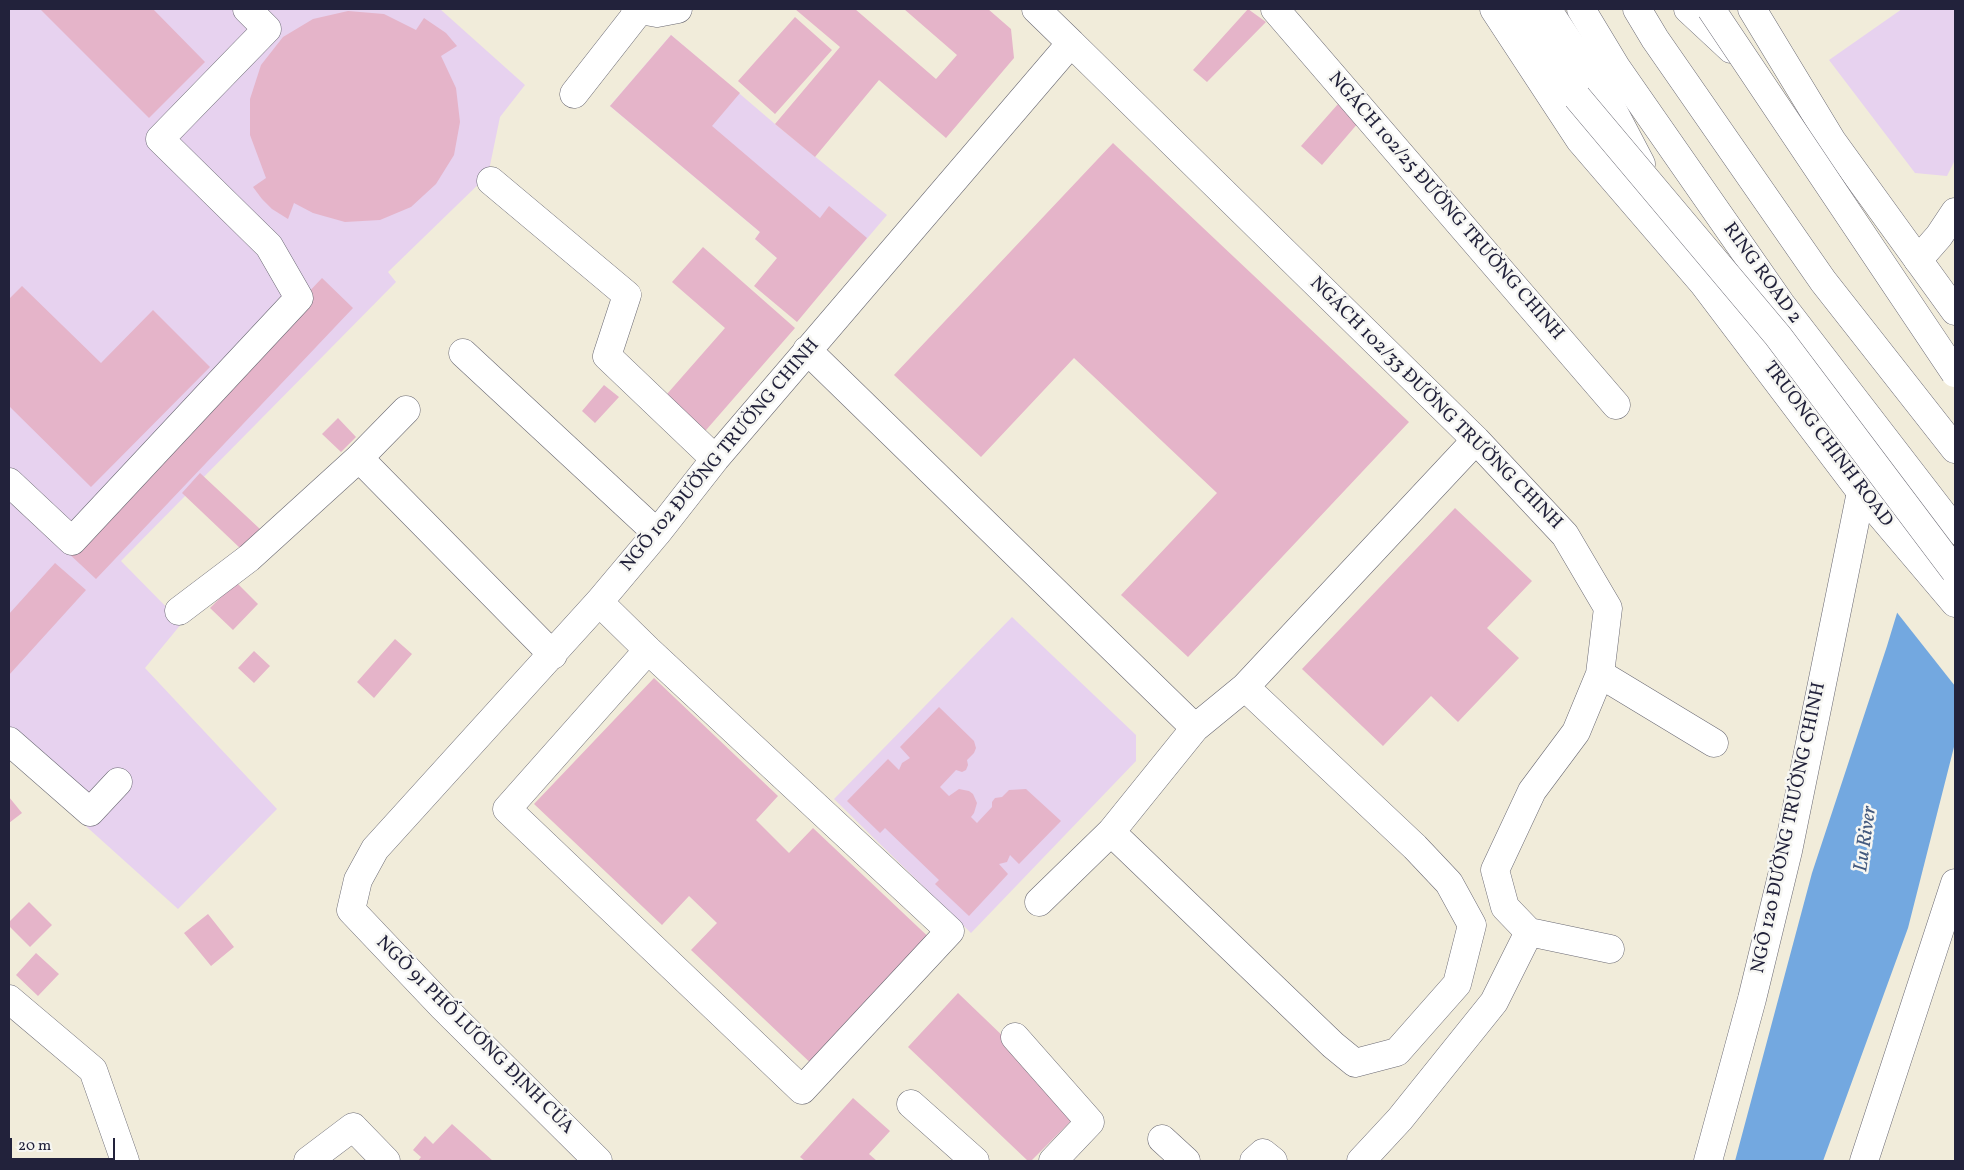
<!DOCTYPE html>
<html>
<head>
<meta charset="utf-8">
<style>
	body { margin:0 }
	#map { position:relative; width:1964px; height:1170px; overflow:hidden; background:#f1ecda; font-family:Vollkorn,serif }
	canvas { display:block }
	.frame { position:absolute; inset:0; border:10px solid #22223b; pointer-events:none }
	.scale { position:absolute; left:10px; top:1138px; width:105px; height:22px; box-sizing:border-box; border:2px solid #22223b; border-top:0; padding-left:6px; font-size:15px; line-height:18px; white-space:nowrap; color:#22223b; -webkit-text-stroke:4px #f6f6f2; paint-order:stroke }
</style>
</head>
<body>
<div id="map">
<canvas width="1964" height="1170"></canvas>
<div class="frame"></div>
<div class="scale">20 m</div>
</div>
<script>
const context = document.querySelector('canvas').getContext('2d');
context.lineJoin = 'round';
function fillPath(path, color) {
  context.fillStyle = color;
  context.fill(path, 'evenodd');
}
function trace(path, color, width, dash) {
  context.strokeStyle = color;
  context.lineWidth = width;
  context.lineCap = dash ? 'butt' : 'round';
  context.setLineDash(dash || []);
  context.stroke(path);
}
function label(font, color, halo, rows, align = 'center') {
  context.font = font + ' Vollkorn,serif';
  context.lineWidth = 5;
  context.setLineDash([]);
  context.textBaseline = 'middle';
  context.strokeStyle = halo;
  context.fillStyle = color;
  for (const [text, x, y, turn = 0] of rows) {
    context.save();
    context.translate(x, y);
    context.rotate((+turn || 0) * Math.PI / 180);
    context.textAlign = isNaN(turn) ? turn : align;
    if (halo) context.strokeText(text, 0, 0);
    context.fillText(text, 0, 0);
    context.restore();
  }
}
const built = new Path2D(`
	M 9,9 L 440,9 L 525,85 L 500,117 L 488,175 L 388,272 L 396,282 L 121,561 L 182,623 L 145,668 L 277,809 L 178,909 L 9,757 Z
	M 1902,9 L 1955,9 L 1955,160 L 1947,176 L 1915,173 L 1829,60 Z
	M 671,35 L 775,124 L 887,215 L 826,287 L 777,258 L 755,239 L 760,232 L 610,106 Z
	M 1012,617 L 1136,735 L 1136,761 L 971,933 L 834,799 Z`);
const water = new Path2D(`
	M 1955,422 L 1955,743 L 1908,928 L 1823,1161 L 1735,1161 L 1812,873 L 1887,646 Z`);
const pier = new Path2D(`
	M 1955,419 L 1955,686 L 1895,610 L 1953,421 Z`);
const building = new Path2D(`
	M 40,9 L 153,9 L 205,62 L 149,118 Z
	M 795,9 L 855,9 L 936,79 L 957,55 L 904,9 L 988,9 L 1011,29 L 1014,58 L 946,138 L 879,80 L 815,157 L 775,124 L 840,47 Z
	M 1248,9 L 1266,22 L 1207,82 L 1193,70 Z
	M 348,11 L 384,14 L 416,30 L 424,18 L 446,33 L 457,46 L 441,56 L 456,88 L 460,122 L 454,155 L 436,184 L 411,207 L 380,220 L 345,222 L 313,213 L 294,203 L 288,219 L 272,209 L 262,199 L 253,187 L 266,178 L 250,135 L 250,99 L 261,65 L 283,37 L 313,19 Z
	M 795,17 L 832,50 L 775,114 L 738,81 Z
	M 671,35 L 740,93 L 712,126 L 820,218 L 829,206 L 867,238 L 797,322 L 754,286 L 777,258 L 755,239 L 760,232 L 610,106 Z
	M 1338,104 L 1359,122 L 1322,165 L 1301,146 Z
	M 1113,143 L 1409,422 L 1188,657 L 1121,595 L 1217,493 L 1074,358 L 981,457 L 894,375 Z
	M 703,247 L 795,328 L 700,437 L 660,402 L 725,328 L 672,282 Z
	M 322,278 L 353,308 L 96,579 L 65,550 Z
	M 22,286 L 101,363 L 153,310 L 210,367 L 91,487 L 9,406 L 9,299 Z
	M 604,385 L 619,397 L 595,423 L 582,411 Z
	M 338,418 L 356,437 L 341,452 L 322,434 Z
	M 200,473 L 260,529 L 241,549 L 182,493 Z
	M 1455,508 L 1532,581 L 1487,628 L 1519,658 L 1458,722 L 1431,696 L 1383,746 L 1302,669 Z
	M 55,563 L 86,590 L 9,675 L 9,614 Z
	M 236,582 L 258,604 L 233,630 L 210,608 Z
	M 395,639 L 412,654 L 374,698 L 357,682 Z
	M 254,651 L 270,666 L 254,683 L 238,668 Z
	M 654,678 L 778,796 L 756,820 L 789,853 L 813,828 L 936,944 L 817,1069 L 691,950 L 717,923 L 689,896 L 662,925 L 534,804 Z
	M 939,707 L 974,741 L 976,748 L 974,753 L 967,760 L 968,765 L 966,770 L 962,772 L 956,770 L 940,787 L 949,796 L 959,789 L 969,791 L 973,794 L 977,803 L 974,813 L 971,817 L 977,823 L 992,807 L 992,802 L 995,798 L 1002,797 L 1009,790 L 1026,789 L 1061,821 L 1019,864 L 1010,855 L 1007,862 L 999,864 L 1008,874 L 969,916 L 935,884 L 939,880 L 885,828 L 880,833 L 847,801 L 888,759 L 899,770 L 902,763 L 910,758 L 900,747 Z
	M 9,797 L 22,813 L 9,823 Z
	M 29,902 L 52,925 L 30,947 L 9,926 L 9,922 Z
	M 208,914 L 234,947 L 211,966 L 184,933 Z
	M 36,953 L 59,974 L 38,996 L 16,975 Z
	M 958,993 L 1081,1111 L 1031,1161 L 1028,1161 L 908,1047 Z
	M 853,1098 L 890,1131 L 869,1154 L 877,1161 L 805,1161 L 800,1157 Z
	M 452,1124 L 493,1161 L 418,1161 L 421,1157 L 413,1150 L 425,1136 L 433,1144 Z`);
const minor = new Path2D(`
	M 635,9 L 657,13 L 678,9
	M 1275,9 L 1616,405
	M 1071,43 L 1476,440 L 1565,535 L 1608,608 L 1600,674 L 1576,732 L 1532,791 L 1495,870 L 1505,907 L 1529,932
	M 574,94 L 639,11
	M 491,181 L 627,295 L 607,356 L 715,459
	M 1918,260 L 1939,236 L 1955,212
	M 807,350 L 1195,728
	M 463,353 L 657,533
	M 359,458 L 406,410
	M 9,482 L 72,541 L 299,298 L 269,246 L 160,139 L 267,29 L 247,9
	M 599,602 L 648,650 L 950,931 L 802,1090 L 507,809 L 648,650
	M 179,611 L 249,558 L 359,458 L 553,655
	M 1600,674 L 1714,743
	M 1245,687 L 1476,440
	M 9,741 L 90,812 L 118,782
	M 1039,902 L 1111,832 L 1195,728 L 1245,687 L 1415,847 L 1449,883 L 1472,925 L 1457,984 L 1397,1052 L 1355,1063 L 1333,1045 L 1111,832
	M 9,999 L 93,1070 L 125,1161
	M 1015,1037 L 1090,1122 L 1053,1161
	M 911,1104 L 975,1161
	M 1162,1139 L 1186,1161
	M 308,1161 L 353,1127 L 386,1161
	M 598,1161 L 443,1007 L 351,910 L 358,880 L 375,849 L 599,602 L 657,533 L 715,459 L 1071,43 L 1036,9
	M 1254,1161 L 1263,1153 L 1273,1161
	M 1361,1161 L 1400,1119 L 1494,1002 L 1529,932 L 1610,949
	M 1708,1161 L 1752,999 L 1788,851 L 1861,492
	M 1864,1161 L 1955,883`);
const major = new Path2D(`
	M 1494,9 L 1580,140 L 1703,283 L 1861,492 L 1955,603
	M 1547,9 L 1608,101 L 1641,164
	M 1688,9 L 1731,49
	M 1752,9 L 1832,141 L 1955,311`);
const highway = new Path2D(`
	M 1520,9 L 1577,97
	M 1581,9 L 1616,67 L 1781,304 L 1955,530
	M 1637,9 L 1655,39 L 1823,281 L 1955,449`);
const highwayBridge = new Path2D(`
	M 1711,9 L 1955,373
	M 1577,97 L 1778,336 L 1955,571`);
const streetNames = [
	["NGÁCH 102/25 ĐƯỜNG TRƯỜNG CHINH",1445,207,49],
	["RING ROAD 2",1761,274,54],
	["NGÁCH 102/33 ĐƯỜNG TRƯỜNG CHINH",1435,404,45],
	["TRUONG CHINH ROAD",1827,445,53],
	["NGÕ 102 ĐƯỜNG TRƯỜNG CHINH",721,456,-50],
	["NGÕ 120 ĐƯỜNG TRƯỜNG CHINH",1790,828,-78],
	["NGÕ 91 PHỐ LƯƠNG ĐỊNH CỦA",474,1036,45]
];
const waterNames = [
	["Lu River",1867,839,-82]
];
fillPath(built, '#e7d2ef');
fillPath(water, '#73a8e0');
fillPath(pier, '#f1ecda');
fillPath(building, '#e5b4c9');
trace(minor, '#6a6973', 29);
trace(major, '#6a6973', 29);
trace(highway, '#6a6973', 29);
trace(minor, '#fff', 28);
trace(major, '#fff', 28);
trace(highway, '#fff', 28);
trace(highwayBridge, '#6a6973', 29, []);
trace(highwayBridge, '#fff', 28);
label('19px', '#22223b', '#f6f6f2', streetNames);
label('italic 20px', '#42587d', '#f6f6f2', waterNames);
</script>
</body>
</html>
